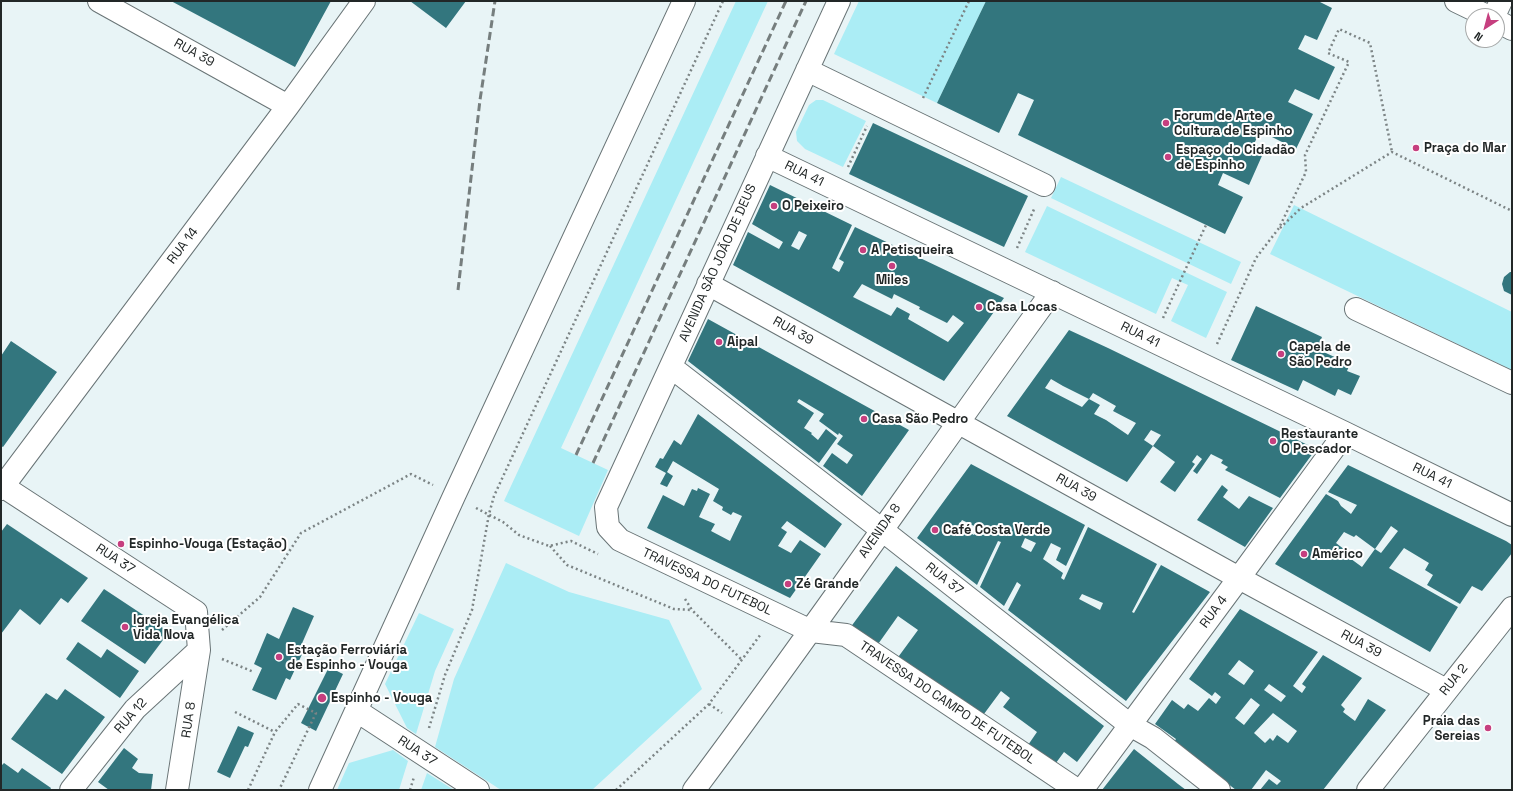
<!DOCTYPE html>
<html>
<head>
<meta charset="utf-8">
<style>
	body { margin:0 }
	#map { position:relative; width:1513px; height:791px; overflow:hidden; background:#e8f4f6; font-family:"Space Grotesk",sans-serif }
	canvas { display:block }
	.frame { position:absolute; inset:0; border:2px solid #222727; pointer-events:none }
	.north { position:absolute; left:1465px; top:8px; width:40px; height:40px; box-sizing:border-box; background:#fff; border:1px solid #a7a9a9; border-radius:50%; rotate:216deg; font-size:11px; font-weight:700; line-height:16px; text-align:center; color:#222727 }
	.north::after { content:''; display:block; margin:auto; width:14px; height:18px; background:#c63f7f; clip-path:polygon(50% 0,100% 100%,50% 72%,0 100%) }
</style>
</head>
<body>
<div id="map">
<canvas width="1513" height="791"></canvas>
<div class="frame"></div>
<div class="north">N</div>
</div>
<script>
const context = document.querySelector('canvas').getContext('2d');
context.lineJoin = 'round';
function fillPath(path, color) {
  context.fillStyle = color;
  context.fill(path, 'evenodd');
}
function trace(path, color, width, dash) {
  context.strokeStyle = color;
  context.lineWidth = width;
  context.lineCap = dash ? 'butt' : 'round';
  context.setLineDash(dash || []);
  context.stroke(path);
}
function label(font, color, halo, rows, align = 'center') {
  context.font = font + ' "Space Grotesk",sans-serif';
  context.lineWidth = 4;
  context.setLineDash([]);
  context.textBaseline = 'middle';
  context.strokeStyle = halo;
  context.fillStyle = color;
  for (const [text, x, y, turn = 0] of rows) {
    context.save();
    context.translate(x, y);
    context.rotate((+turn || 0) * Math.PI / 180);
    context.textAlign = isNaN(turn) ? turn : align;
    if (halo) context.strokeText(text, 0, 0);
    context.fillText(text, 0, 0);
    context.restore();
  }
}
const green = new Path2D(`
	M 736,1 L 768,1 L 561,448 L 608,470 L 579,536 L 504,501 Z
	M 859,1 L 986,1 L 937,103 L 834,54 Z
	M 816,100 L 823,100 L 866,121 L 843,167 L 805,149 L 797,141 L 796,132 L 809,105 Z
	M 1061,177 L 1241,262 L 1231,284 L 1051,198 Z
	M 1294,205 L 1512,312 L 1512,370 L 1270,254 Z
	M 1047,206 L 1227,292 L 1206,338 L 1171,321 L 1188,285 L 1172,278 L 1156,314 L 1025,252 Z
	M 506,563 L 569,592 L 669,620 L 702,689 L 592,790 L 501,790 L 435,747 L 454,679 Z
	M 419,613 L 454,629 L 435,671 L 416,734 L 407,728 L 385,684 Z
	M 393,750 L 408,761 L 399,790 L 337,790 L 349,763 Z
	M 427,773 L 454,790 L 421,790 Z`);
const building = new Path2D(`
	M 171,1 L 331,1 L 295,67 Z
	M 410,1 L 466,1 L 446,28 Z
	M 986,1 L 1318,1 L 1332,8 L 1317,40 L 1305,35 L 1298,49 L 1335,67 L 1319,100 L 1295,89 L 1288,102 L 1313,114 L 1296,149 L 1260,131 L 1254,144 L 1265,149 L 1249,185 L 1223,173 L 1218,185 L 1243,197 L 1225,234 L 1018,135 L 1034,100 L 1018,93 L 999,133 L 937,103 Z
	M 873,123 L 1028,196 L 1004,247 L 849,174 Z
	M 770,185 L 852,225 L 832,268 L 839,272 L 844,262 L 839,259 L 855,227 L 1004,298 L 944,381 L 733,265 L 748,232 L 779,249 L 783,242 L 752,224 ZM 799,231 L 807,235 L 799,250 L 791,246 ZM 862,284 L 892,299 L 894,294 L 920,307 L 919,309 L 947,323 L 953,315 L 964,323 L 948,342 L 908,319 L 910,314 L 897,307 L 891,316 L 853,297 Z
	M 1510,272 L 1512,272 L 1512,295 L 1504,291 L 1502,284 L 1504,277 Z
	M 1256,306 L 1322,337 L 1317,349 L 1350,364 L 1347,371 L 1360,376 L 1351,395 L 1338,389 L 1335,396 L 1303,380 L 1298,391 L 1231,360 Z
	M 708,319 L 909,430 L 862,496 L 823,466 L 832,453 L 847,464 L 853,455 L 837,444 L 843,436 L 839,433 L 838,435 L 819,421 L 824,414 L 799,399 L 797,402 L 814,413 L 804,428 L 812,433 L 811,434 L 818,440 L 826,429 L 837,438 L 819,463 L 688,361 Z
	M 1069,330 L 1108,348 L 1316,449 L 1280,498 L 1225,470 L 1228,467 L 1221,463 L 1223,460 L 1211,454 L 1197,474 L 1193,471 L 1202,459 L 1197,455 L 1192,462 L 1195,464 L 1175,492 L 1160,482 L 1175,462 L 1153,446 L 1127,482 L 1007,416 ZM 1051,379 L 1063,386 L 1089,399 L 1082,407 L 1045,388 ZM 1093,393 L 1116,406 L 1113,411 L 1136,423 L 1128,435 L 1106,420 L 1094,414 L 1100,405 L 1089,399 ZM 1151,430 L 1161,435 L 1153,446 L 1144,440 Z
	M 11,341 L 57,372 L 3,447 L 1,446 L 1,356 Z
	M 698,414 L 842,524 L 825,548 L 787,521 L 781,528 L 787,532 L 778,546 L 791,553 L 800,540 L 821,554 L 790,598 L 647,528 L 663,495 L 684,506 L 692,489 L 697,491 L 698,488 L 710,494 L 699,517 L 715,524 L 711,531 L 730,541 L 742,516 L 733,512 L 731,515 L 722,510 L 723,507 L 713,501 L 719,489 L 673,461 L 667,472 L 673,476 L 667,487 L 660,484 L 666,473 L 655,467 L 660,458 L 663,459 L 674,440 L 681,445 Z
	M 971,464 L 1085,525 L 1066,566 L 1056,560 L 1061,548 L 1051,543 L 1043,559 L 1063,573 L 1061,578 L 1064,580 L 1088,527 L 1157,564 L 1132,612 L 1134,613 L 1161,565 L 1210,592 L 1126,701 L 1008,610 L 1021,585 L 1017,582 L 1004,606 L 980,587 L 1001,542 L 998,541 L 977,585 L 917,538 ZM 962,520 L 978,528 L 974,535 L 958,527 ZM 1025,538 L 1036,543 L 1031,552 L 1021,547 ZM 1082,594 L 1103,603 L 1100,610 L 1079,599 Z
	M 1348,465 L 1506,541 L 1512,545 L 1512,553 L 1482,591 L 1472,586 L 1460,604 L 1427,585 L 1433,575 L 1425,570 L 1429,563 L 1404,548 L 1389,568 L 1458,607 L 1430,652 L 1275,564 L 1326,494 L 1338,501 L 1341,506 L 1351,514 L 1357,505 L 1328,492 ZM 1391,526 L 1398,531 L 1381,553 L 1375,549 L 1362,567 L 1343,553 L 1345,550 L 1336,543 L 1344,532 L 1354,537 L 1356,535 L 1375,549 Z
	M 1222,485 L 1228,490 L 1223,497 L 1239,509 L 1249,496 L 1273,508 L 1245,547 L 1197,520 Z
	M 7,524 L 88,578 L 68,603 L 61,598 L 40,625 L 20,609 L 1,634 L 1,532 Z
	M 896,566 L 1104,726 L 1077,762 L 1064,752 L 1053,767 L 1026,748 L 1037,732 L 1003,707 L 1010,698 L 1001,691 L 981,718 L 896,660 L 918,630 L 898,616 L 876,647 L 850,628 Z
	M 104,589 L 169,632 L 145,664 L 81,621 Z
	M 293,607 L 314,616 L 300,648 L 304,650 L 290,680 L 286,678 L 276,700 L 252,690 L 262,668 L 254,664 L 267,633 L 279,639 Z
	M 1240,609 L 1318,652 L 1293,686 L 1302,693 L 1306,687 L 1302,684 L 1323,655 L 1362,678 L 1341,705 L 1345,709 L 1343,712 L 1355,721 L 1368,699 L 1386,710 L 1323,790 L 1260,790 L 1269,779 L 1277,785 L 1281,781 L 1266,770 L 1251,790 L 1236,790 L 1174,742 L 1176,739 L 1155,724 L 1172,700 L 1184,709 L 1188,704 L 1198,711 L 1209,698 L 1216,704 L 1221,697 L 1215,692 L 1212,696 L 1189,679 ZM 1239,660 L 1254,671 L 1244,685 L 1228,674 ZM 1269,684 L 1286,696 L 1281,702 L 1264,690 ZM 1251,698 L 1260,705 L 1244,725 L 1235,718 ZM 1273,713 L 1297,731 L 1288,743 L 1277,735 L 1273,741 L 1270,738 L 1265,743 L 1254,733 Z
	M 78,642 L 101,658 L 107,649 L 139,671 L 120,698 L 66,659 Z
	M 329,667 L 343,674 L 316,731 L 301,723 Z
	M 65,689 L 105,717 L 62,774 L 11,739 L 46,693 L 57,700 Z
	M 238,726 L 254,733 L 248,747 L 245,746 L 230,778 L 217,772 Z
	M 124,748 L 138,759 L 132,768 L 139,773 L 153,774 L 151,790 L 109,790 L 98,782 Z
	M 1134,749 L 1178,784 L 1186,790 L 1102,790 Z
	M 4,763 L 18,773 L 22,768 L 51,788 L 50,790 L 1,790 L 1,766 Z`);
const path = new Path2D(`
	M 923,98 L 969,1
	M 848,167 L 867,126
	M 1280,228 L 1301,208 L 1392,152 L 1512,211
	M 1017,248 L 1035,207
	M 1163,318 L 1206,225
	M 1217,344 L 1256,258 L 1279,228 L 1306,172 L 1305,155 L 1349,62 L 1328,53 L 1339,29 L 1370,43 L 1392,152
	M 476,508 L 503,522 L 519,535 L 549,546 L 571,541 L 598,554
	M 550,546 L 567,565 L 674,609 L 692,610
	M 685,599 L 692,610 L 742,660
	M 222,630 L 260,597 L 301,533 L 411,474 L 433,485
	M 222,659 L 254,672
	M 709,704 L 722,713
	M 235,712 L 275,732
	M 429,728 L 445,675 L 472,610 L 489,514 L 494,496 L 723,1
	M 248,790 L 275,732 L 298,704 L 316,713 L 279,790
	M 410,790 L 414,777
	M 616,790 L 709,704 L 761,634`);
const minor = new Path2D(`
	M 99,1 L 288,106
	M 839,1 L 606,507 L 608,527 L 620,540 L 811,631 L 846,635 L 1077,790
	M 1456,1 L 1487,16
	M 1494,16 L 1501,1
	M 1497,21 L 1512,29
	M 807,70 L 1044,185
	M 767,156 L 1345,433 L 1512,515
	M 708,284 L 1239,578 L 1446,690
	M 1356,309 L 1512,383
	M 671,367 L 882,530 L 1130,725 L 1153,738 L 1219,790
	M 1,485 L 196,612 L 199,650 L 177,790
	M 1,489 L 288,106 L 364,1
	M 357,711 L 478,790
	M 71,790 L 135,709 L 199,650
	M 320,790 L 454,496 L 684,1
	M 694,790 C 817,626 932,457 1052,292
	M 1082,790 L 1239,578 L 1345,433
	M 1368,790 L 1512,608`);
const rail = new Path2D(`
	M 458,290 L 480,100 L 495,1
	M 576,455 L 786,1
	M 593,463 L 806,1`);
const markers = [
	[1166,123,4,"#c63f7f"],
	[1416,148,4,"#c63f7f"],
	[1168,157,4,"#c63f7f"],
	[774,206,4,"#c63f7f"],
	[863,250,4,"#c63f7f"],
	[892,266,4,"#c63f7f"],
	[979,307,4,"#c63f7f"],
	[719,342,4,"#c63f7f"],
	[1281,354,4,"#c63f7f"],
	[864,419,4,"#c63f7f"],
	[1273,441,4,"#c63f7f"],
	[935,530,4,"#c63f7f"],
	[121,544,4,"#c63f7f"],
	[1304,554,4,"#c63f7f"],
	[788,584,4,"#c63f7f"],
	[125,627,4,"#c63f7f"],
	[279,657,4,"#c63f7f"],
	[322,698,5,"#c63f7f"],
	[1488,728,4,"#c63f7f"]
];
const streetNames = [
	["RUA 39",194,53,29],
	["RUA 41",804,174,26],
	["RUA 14",183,246,-53],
	["AVENIDA SÃO JOÃO DE DEUS",718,263,-66],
	["RUA 39",793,331,29],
	["RUA 41",1140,335,26],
	["RUA 41",1432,476,26],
	["RUA 39",1076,488,29],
	["AVENIDA 8",880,531,-55],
	["RUA 37",115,559,33],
	["RUA 37",944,579,38],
	["TRAVESSA DO FUTEBOL",707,582,25],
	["RUA 4",1214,612,-53],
	["RUA 39",1361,644,28],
	["RUA 2",1454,680,-51],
	["TRAVESSA DO CAMPO DE FUTEBOL",947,703,34],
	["RUA 12",131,716,-49],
	["RUA 8",189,720,-82],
	["RUA 37",417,751,33]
];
const poiNames = [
	["Forum de Arte e",1174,116],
	["Cultura de Espinho",1174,131],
	["Praça do Mar",1424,148],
	["Espaço do Cidadão",1176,150],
	["de Espinho",1176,165],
	["O Peixeiro",782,206],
	["A Petisqueira",871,250],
	["Miles",892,280,"center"],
	["Casa Locas",987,307],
	["Aipal",727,342],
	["Capela de",1289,347],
	["São Pedro",1289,362],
	["Casa São Pedro",872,419],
	["Restaurante",1281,434],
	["O Pescador",1281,449],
	["Café Costa Verde",943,530],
	["Espinho-Vouga (Estação)",129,544],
	["Américo",1312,554],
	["Zé Grande",796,584],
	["Igreja Evangélica",133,620],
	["Vida Nova",133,635],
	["Estação Ferroviária",287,650],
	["de Espinho - Vouga",287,665],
	["Espinho - Vouga",331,698],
	["Praia das",1480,721,"right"],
	["Sereias",1480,736,"right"]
];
fillPath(green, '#abedf5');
fillPath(building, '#33767e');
trace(minor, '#697476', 24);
trace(path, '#7c8485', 2.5, [2, 3]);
trace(minor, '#fff', 22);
trace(rail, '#767e7e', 3, [8, 4]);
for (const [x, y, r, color] of markers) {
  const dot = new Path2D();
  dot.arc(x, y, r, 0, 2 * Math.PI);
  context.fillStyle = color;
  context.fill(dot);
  trace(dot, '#fff', 1.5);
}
label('13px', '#222727', '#fff', streetNames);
label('bold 13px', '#222727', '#fff', poiNames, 'left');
</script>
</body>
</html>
